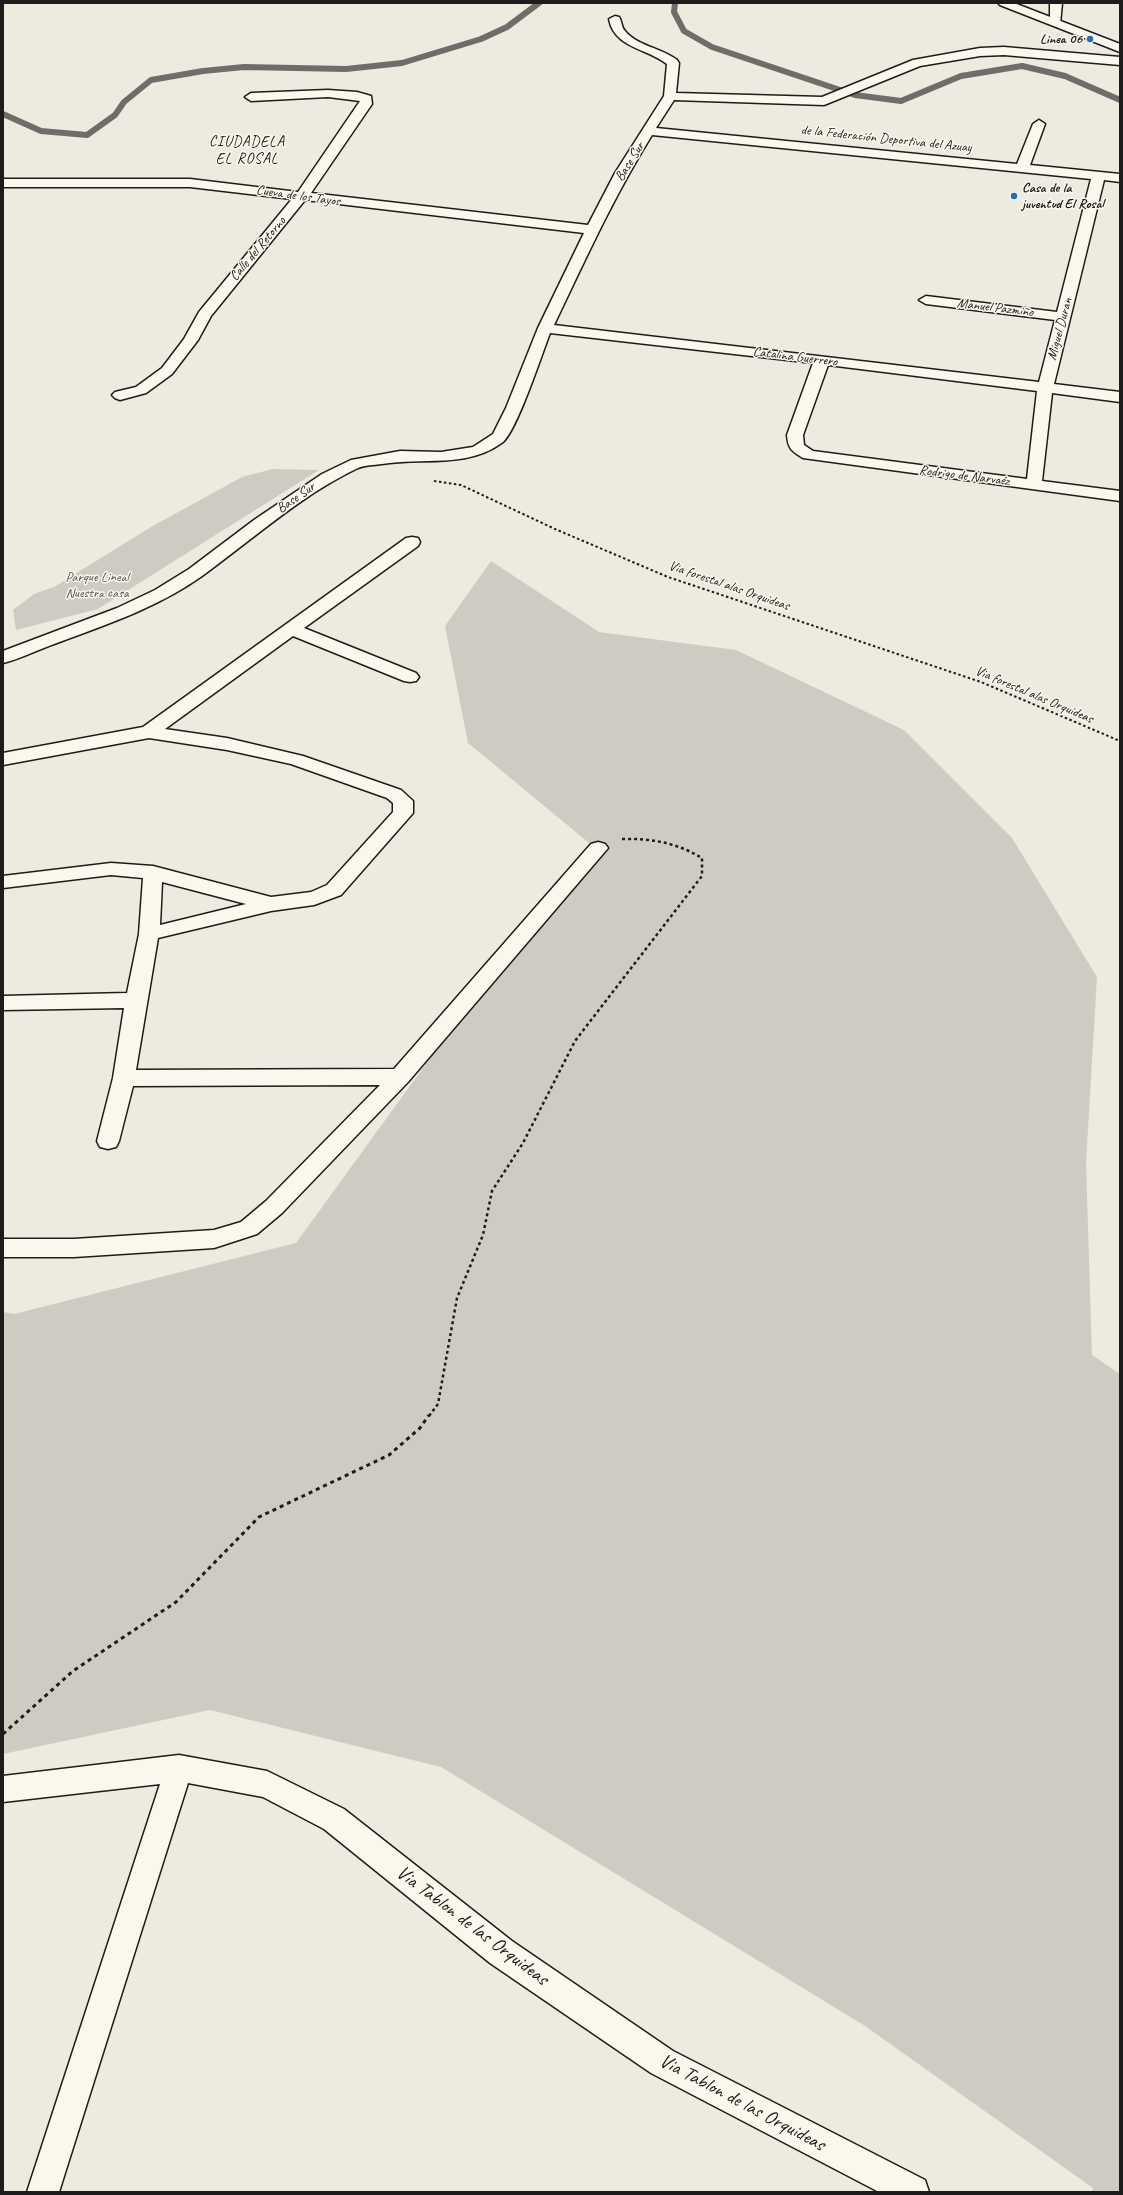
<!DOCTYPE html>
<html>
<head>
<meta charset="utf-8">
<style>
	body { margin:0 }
	#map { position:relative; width:1123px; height:2195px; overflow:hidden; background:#eeeadf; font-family:Caveat,sans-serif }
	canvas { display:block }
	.frame { position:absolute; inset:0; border:4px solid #1c1c1c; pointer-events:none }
</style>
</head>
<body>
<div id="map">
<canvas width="1123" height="2195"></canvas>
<div class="frame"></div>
</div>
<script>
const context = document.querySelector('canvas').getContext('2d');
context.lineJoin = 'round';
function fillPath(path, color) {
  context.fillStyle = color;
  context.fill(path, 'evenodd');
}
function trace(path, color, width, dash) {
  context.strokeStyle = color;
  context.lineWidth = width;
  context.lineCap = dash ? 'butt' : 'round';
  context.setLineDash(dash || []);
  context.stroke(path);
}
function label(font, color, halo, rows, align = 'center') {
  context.font = font + ' Caveat,sans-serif';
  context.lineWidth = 3;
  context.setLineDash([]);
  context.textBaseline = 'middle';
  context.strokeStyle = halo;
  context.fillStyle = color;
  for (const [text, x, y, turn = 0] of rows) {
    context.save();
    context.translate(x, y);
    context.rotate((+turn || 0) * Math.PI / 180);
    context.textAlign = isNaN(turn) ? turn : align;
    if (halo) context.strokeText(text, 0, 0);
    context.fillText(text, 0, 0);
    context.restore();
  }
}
const green = new Path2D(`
	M 273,469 L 319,470 L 98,609 L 16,630 L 13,610 L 34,594 L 54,587 L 151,527 L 242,477 Z
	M 491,561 L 599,632 L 736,650 L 904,730 L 1012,838 L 1097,977 L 1086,1163 L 1092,1355 L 1120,1374 L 1120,2192 L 1092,2192 L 1093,2188 L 865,2026 L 441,1767 L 210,1710 L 3,1754 L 3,1312 L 14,1314 L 296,1243 L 444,1039 L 600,852 L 468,743 L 445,626 Z`);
const stream = new Path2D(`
	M 675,3 L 674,12 L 684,31 L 712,47 L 855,95 L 901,101 L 961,76 L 1022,66 L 1065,76 L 1120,100
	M 3,114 L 41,131 L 87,135 L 115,115 L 124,102 L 151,80 L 203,71 L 244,67 L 346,69 L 402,63 L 481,39 L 507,27 L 539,3`);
const pathFar2 = new Path2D(`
	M 434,481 L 461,485 L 555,529 L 668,577 L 981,682 L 1120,741`);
const pathFar1 = new Path2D(`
	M 429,1416 L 438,1404 L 457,1298 L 483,1235 L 492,1191 L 523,1143 L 575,1041 L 702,876 L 702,858 C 677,843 651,838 622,839`);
const path = new Path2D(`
	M 3,1734 L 73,1671 L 176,1602 L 259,1517 L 389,1455 L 420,1428 L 429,1415`);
const street = new Path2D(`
	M 1050,3 L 1062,3 L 1060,24 L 1052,24 L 1050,22 Z
	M 615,16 L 619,17 C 622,21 621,27 625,31 C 637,46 662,48 677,60 L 679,63 L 676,93 L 822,97 L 913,60 L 980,48 L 1004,47 L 1120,57 L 1120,65 L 1004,55 L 980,56 L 920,66 L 824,105 L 674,100 L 656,128 L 1017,164 L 1033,124 L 1039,120 L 1045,124 L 1030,165 L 1120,174 L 1120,182 L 1104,180 L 1054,384 L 1120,392 L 1120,402 L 1052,393 L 1042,481 L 1120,491 L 1120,501 L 803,458 C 792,451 788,449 787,435 L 813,363 L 550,333 C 542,354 517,430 503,442 C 467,469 423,457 382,464 C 374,465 365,465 358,468 C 301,495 253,539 202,576 C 157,608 105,625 54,644 C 37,650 20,659 3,663 L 3,651 L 117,608 L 155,590 L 189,569 L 254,520 L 322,474 L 351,460 L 400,451 L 441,452 L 473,447 L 493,434 L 506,408 L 538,328 L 584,233 L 305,200 L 211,316 L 198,340 L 172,374 L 146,393 L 120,400 L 115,398 L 112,395 L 115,392 L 136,387 L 162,368 L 184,339 L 199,312 L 292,199 L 190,187 L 3,187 L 3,179 L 190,179 L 298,192 L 360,101 L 328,97 L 251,101 L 245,97 L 251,93 L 328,90 L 357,92 L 371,96 L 372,104 L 311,193 L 588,225 L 615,173 L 664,96 L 667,64 C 647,48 614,48 609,19 ZM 652,135 L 1091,179 L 1057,312 L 926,296 L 919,300 L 926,304 L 1055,320 L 1039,382 L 554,325 C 585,260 614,196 652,135 ZM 828,365 L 1037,391 L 1027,479 L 813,451 L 804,445 L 803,435 Z
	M 412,537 L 418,538 L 420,542 L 418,546 L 304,628 L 416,673 L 419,677 L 416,681 L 410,682 L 404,681 L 293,636 L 165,729 L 227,738 L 303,756 L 401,790 L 413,801 L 413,813 L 341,895 L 314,905 L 271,911 L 158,938 L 136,1070 L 394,1069 L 591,844 L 598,842 L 605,844 L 608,848 L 408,1082 L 282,1213 L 257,1234 L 214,1248 L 74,1257 L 3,1257 L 3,1239 L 74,1239 L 214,1230 L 241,1222 L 266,1201 L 380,1085 L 133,1086 L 119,1141 L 116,1147 L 108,1149 L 100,1147 L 97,1141 L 113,1078 L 124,1008 L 3,1010 L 3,996 L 127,993 L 139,934 L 143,878 L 111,875 L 3,888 L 3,876 L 111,863 L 153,866 L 271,897 L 311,892 L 327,885 L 393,812 L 393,803 L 387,798 L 291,764 L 227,750 L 149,738 L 3,765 L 3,753 L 143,727 L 406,538 ZM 162,882 L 246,904 L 160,925 Z
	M 179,1755 L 267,1771 L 344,1809 L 512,1941 L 673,2051 L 925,2180 L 929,2192 L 879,2192 L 651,2073 L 490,1963 L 324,1829 L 263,1797 L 188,1783 L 59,2192 L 27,2192 L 160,1784 L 3,1802 L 3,1776 Z`);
const secondary = new Path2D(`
	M 998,3 L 1014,3 L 1120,44 L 1120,52 L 1000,5 Z`);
const markers = [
	[1090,39,4,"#1f6fb2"],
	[1014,196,4,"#1f6fb2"]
];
const farPoinames = [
	["Linea 06",1082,39],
	["Casa de la",1022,188,"left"],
	["juventud El Rosal",1022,204,"left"]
];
const farStreetnames = [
	["de la Federación Deportiva del Azuay",886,139,6],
	["Base Sur",630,162,-58],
	["Cueva de los Tayos",298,196,8],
	["Calle del Retorno",258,249,-50],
	["Manuel Pazmiño",995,308,7],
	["Miguel Duran",1060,329,-75],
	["Catalina Guerrero",795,357,7],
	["Rodrigo de Narvaéz",964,476,7],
	["Base Sur",296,498,-35],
	["Via forestal alas Orquideas",729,586,19],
	["Via forestal alas Orquideas",1034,695,23]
];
const farParknames = [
	["Parque Lineal",97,577],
	["Nuestra casa",97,593]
];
const farNeighbourhoodnames = [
	["CIUDADELA",247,142],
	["EL ROSAL",247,159]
];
const nearStreetnames = [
	["Via Tablon de las Orquideas",472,1926,37],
	["Via Tablon de las Orquideas",742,2103,28]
];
fillPath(green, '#ceccc2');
trace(stream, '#6f6d69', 6);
trace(street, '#1c1c1c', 3);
trace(secondary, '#1c1c1c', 3);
trace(pathFar2, '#1c1c1c', 2, [2.5, 2.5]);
trace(pathFar1, '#1c1c1c', 2.5, [3, 3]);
trace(path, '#1c1c1c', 3, [4, 4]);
fillPath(street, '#fbf7ec');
fillPath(secondary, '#fbf7ec');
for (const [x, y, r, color] of markers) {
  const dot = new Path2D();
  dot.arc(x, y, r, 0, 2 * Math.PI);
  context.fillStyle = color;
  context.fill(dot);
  trace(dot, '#fbf7ec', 1.5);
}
label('bold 14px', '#1c1c1c', '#fbf7ec', farPoinames, 'right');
label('14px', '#1c1c1c', '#fbf7ec', farStreetnames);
label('14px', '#51514e', '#fbf7ec', farParknames);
context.letterSpacing = '1px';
label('15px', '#1c1c1c', '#fbf7ec', farNeighbourhoodnames);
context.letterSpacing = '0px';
label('20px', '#1c1c1c', '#fbf7ec', nearStreetnames);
</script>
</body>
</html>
